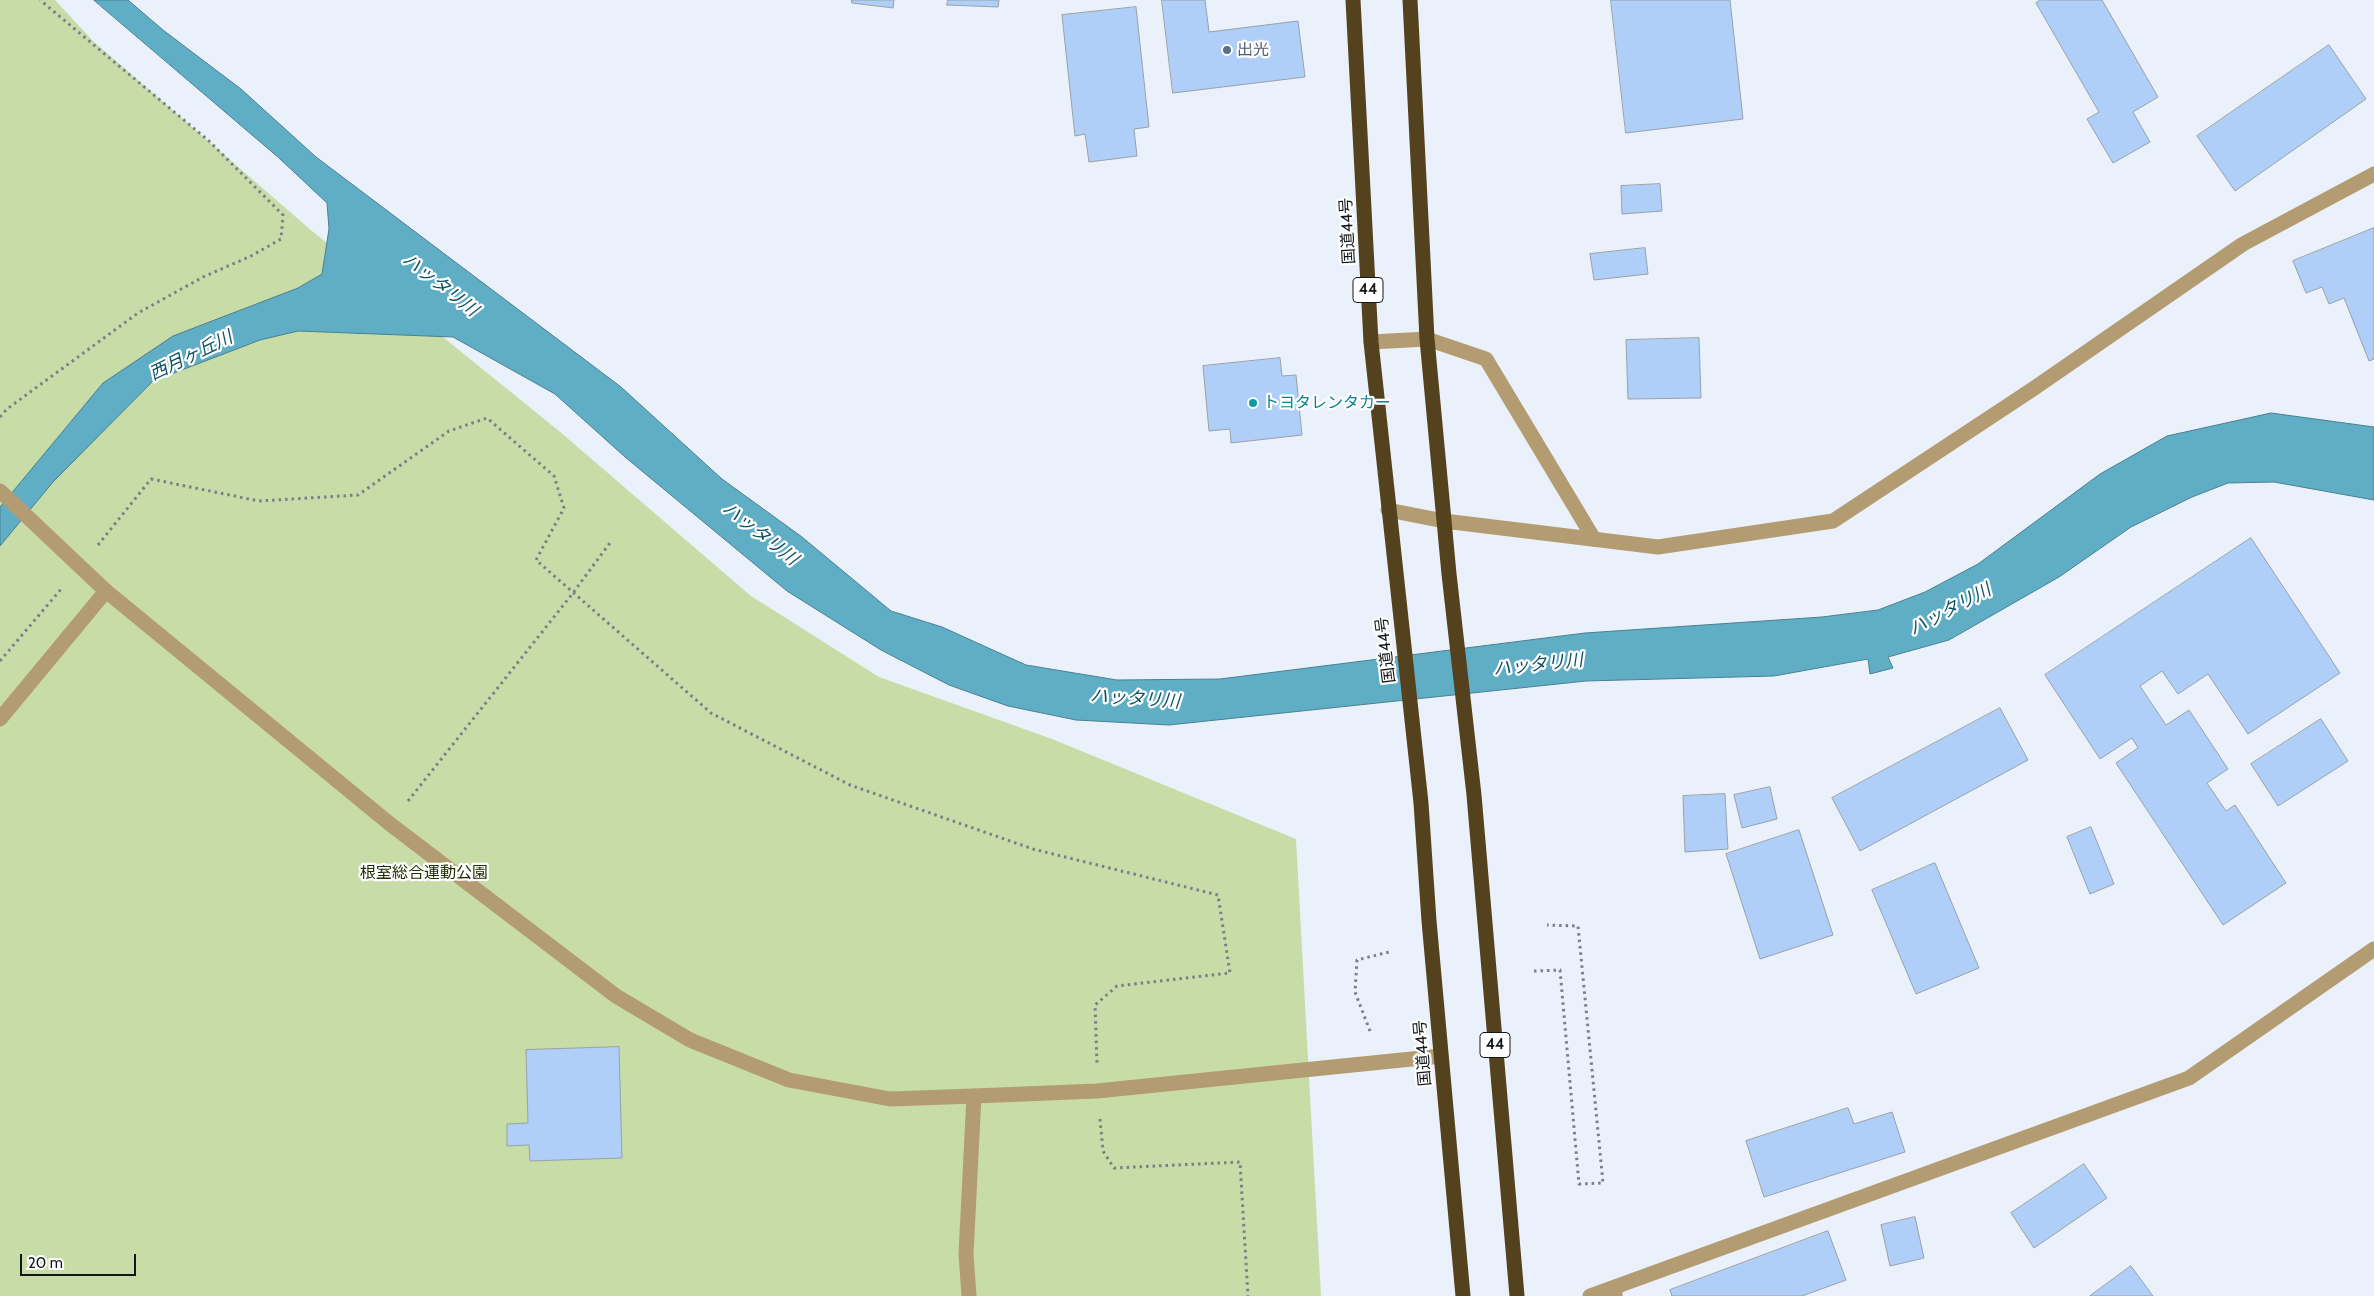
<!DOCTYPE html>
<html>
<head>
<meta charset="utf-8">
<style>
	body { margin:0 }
	#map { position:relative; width:2374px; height:1296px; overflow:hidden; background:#eaf1fb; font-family:Cabin,sans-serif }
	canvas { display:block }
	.scale { position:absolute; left:20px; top:1254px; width:116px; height:22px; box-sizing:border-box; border:2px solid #131619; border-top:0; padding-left:6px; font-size:15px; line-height:18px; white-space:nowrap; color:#131619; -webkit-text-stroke:4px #fefefe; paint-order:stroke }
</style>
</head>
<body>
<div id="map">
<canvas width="2374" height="1296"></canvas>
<div class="scale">20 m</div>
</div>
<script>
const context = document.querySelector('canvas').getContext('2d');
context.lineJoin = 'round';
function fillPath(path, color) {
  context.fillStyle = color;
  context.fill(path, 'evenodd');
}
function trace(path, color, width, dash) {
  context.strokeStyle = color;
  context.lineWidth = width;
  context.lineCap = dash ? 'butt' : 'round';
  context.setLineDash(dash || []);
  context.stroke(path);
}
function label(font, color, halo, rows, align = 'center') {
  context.font = font + ' Cabin,"Noto Sans JP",sans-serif';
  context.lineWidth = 4.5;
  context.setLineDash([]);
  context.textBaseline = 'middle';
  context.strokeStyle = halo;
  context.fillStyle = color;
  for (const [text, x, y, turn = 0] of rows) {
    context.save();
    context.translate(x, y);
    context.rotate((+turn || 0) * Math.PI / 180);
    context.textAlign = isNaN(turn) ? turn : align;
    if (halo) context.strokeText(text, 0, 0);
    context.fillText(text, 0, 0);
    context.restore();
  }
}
const green = new Path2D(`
	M 0,0 L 55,0 L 94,42 L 312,231 L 559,431 L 751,596 L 879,677 L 1052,739 L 1296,839 L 1321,1296 L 0,1296 Z`);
const water = new Path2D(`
	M 94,0 L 128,0 L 163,30 L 241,89 L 316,157 L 621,387 L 722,479 L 802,537 L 891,611 L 942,627 L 1026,665 L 1117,680 L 1220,679 L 1585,633 L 1822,617 L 1878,610 L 1925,592 L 1978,564 L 2100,474 L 2167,436 L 2271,413 L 2374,427 L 2374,500 L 2274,482 L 2228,483 L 2192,497 L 2131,527 L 2059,577 L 1949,640 L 1888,657 L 1893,668 L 1870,674 L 1868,659 L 1774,676 L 1586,681 L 1169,725 L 1076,720 L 1008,706 L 949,685 L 881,650 L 787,591 L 625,457 L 555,394 L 453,337 L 298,331 L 260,340 L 153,381 L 53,482 L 0,546 L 0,507 L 103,383 L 173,336 L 298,288 L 322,274 L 329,229 L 327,203 L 279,158 Z`);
const building = new Path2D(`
	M 852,0 L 894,0 L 893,8 L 852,3 Z
	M 948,0 L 999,0 L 998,7 L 947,5 Z
	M 1162,0 L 1205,0 L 1209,32 L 1298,21 L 1305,77 L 1173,93 Z
	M 1611,0 L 1730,0 L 1743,119 L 1626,133 Z
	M 2041,0 L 2102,0 L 2158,97 L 2133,112 L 2150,142 L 2113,163 L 2087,119 L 2099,112 L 2036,3 Z
	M 1136,7 L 1149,127 L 1134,129 L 1137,156 L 1089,162 L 1085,134 L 1075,136 L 1062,15 Z
	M 2329,45 L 2366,99 L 2235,191 L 2197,136 Z
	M 1660,184 L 1662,211 L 1622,214 L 1621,186 Z
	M 2374,228 L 2374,359 L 2369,361 L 2344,298 L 2329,304 L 2322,287 L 2306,293 L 2293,261 Z
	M 1645,248 L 1648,274 L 1594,280 L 1590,254 Z
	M 1699,338 L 1701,398 L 1628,399 L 1626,340 Z
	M 1280,358 L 1282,376 L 1296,375 L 1302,435 L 1231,443 L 1230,429 L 1209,431 L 1203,366 Z
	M 2251,538 L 2340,673 L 2248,734 L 2208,674 L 2178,694 L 2162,671 L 2140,686 L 2166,725 L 2189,710 L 2228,769 L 2207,783 L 2226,811 L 2235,805 L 2286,883 L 2223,925 L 2116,763 L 2138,748 L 2132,738 L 2100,759 L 2045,675 Z
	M 2000,708 L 2028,760 L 1860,851 L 1832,798 Z
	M 2321,719 L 2348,761 L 2278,806 L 2251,764 Z
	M 1770,787 L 1777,819 L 1742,828 L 1734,795 Z
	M 1725,794 L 1728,849 L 1685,852 L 1683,796 Z
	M 2091,827 L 2114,884 L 2090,894 L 2067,837 Z
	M 1799,830 L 1833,935 L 1760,959 L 1726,854 Z
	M 1935,863 L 1979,968 L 1916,994 L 1872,890 Z
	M 619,1047 L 622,1158 L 530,1161 L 529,1145 L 507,1146 L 507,1124 L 528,1123 L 526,1050 Z
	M 1848,1108 L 1854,1124 L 1892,1112 L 1905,1152 L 1764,1197 L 1746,1141 Z
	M 2084,1164 L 2107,1198 L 2034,1248 L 2011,1213 Z
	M 1915,1217 L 1924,1258 L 1890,1266 L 1881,1225 Z
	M 1828,1231 L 1846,1280 L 1802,1296 L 1672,1296 L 1670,1290 Z
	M 2131,1266 L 2153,1296 L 2090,1296 Z`);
const path = new Path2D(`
	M 0,417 L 7,409 L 138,313 L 203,277 L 251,256 L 281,239 L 283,215 L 209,141 L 40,0
	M 98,545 L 151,479 L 259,501 L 358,495 L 449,431 L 487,418 L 554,476 L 564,508 L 536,560 L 711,713 L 850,785 L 1033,849 L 1218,895 L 1230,973 L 1117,986 L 1095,1005 L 1097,1063
	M 0,661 L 62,588
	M 408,801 L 573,593 L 612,540
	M 1534,971 L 1560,970 L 1579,1184 L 1603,1183 L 1578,926 L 1547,925
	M 1370,1031 L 1355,992 L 1357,960 L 1389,952
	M 1100,1119 L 1103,1151 L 1114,1168 L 1240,1162 L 1248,1296`);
const lane = new Path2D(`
	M 1371,342 L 1427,339 L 1486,359 L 1594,539
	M 0,491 L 106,591
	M 969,1296 L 966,1254 L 974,1096
	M 1590,1296 L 2189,1078 L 2374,949`);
const street = new Path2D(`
	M 1388,510 L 1444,521 L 1658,547 L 1833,521 L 2033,389 L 2243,244 L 2374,174
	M 0,719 L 106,591 L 390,824 L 616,996 L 690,1040 L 789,1080 L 890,1099 L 974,1096 L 1097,1091 L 1441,1056
	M 1615,1288 L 1615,1296`);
const highway = new Path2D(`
	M 1353,0 L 1371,342 L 1421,803 L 1429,921 L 1463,1296
	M 1410,0 L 1427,339 L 1449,574 L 1474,795 L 1517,1296`);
const markers = [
	[1227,50,5,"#5c6f8a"],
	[1253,403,5,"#0f9aa8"]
];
const shields = [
	[1368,290,30],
	[1495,1045,30]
];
const shieldNames = [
	["44",1368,290],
	["44",1495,1045]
];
const serviceNames = [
	["出光",1237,50]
];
const streetNames = [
	["国道44号",1348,231,-93],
	["国道44号",1386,650,-97],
	["国道44号",1423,1053,-95]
];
const cultureNames = [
	["トヨタレンタカー",1263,403]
];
const parkNames = [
	["根室総合運動公園",424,873]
];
const waterNames = [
	["ハッタリ川",440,285,38],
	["西月ヶ丘川",191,356,-26],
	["ハッタリ川",760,534,38],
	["ハッタリ川",1950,610,-28],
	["ハッタリ川",1538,665,-6],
	["ハッタリ川",1135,699,4]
];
fillPath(green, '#c8dca8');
fillPath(water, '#60aec5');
trace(water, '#498091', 1);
fillPath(building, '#afcff8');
trace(building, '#99a0a9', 1);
trace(path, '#7a7f86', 3, [2.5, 4]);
trace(lane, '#b39c71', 15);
trace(street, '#b39c71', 15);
trace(highway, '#54421e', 15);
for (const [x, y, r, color] of markers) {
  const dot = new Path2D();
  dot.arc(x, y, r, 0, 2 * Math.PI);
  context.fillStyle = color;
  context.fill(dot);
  trace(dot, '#fefefe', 2);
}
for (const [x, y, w] of shields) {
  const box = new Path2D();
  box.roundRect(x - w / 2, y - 12.5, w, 25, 4);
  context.fillStyle = '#fefefe';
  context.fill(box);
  trace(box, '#131619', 1);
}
label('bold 15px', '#131619', null, shieldNames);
label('16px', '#4e5e75', '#fefefe', serviceNames, 'left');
label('16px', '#131619', '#fefefe', streetNames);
label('16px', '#0d838f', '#fefefe', cultureNames, 'left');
label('16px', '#222f02', '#fefefe', parkNames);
label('italic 18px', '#0f5363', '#fefefe', waterNames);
</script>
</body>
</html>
